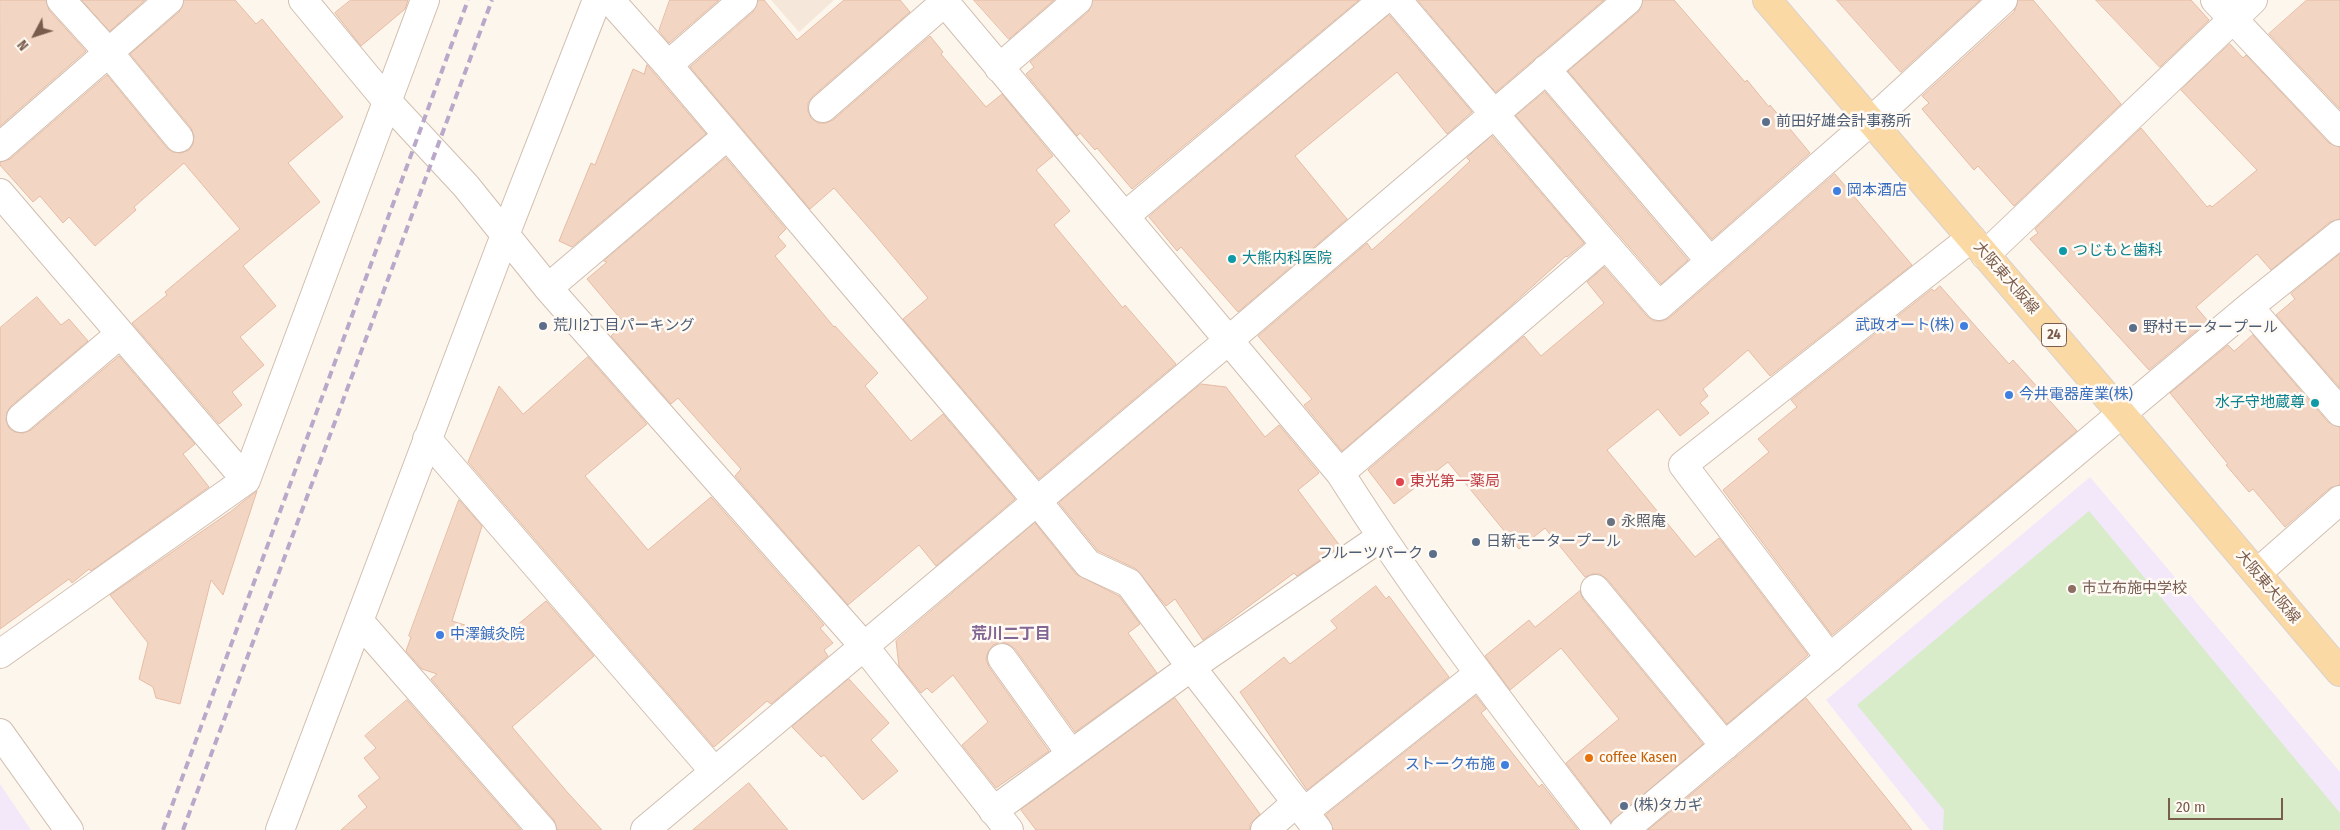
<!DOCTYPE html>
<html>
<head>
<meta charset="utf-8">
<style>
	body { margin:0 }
	#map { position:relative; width:2340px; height:830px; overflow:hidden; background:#fdf6ec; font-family:"Fira Sans Condensed",sans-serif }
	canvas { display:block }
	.north { position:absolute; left:10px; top:10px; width:50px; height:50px; -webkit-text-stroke:4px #fffaf3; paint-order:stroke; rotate:230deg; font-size:14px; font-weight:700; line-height:20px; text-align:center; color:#7a5c4d }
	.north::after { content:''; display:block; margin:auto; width:18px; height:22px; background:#7a5c4d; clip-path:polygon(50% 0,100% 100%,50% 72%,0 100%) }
	.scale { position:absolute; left:2168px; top:798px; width:115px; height:22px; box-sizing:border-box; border:2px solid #7a5c4d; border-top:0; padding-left:6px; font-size:15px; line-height:18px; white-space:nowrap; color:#7a5c4d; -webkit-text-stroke:4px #fffaf3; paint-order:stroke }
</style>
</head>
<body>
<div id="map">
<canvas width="2340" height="830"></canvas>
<div class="north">N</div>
<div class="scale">20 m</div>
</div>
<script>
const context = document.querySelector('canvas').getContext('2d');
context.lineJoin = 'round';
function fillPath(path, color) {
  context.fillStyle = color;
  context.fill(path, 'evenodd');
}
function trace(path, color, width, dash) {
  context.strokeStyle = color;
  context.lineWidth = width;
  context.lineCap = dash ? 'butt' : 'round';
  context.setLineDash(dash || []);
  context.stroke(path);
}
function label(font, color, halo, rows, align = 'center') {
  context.font = font + ' "Fira Sans Condensed","Noto Sans JP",sans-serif';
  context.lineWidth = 5;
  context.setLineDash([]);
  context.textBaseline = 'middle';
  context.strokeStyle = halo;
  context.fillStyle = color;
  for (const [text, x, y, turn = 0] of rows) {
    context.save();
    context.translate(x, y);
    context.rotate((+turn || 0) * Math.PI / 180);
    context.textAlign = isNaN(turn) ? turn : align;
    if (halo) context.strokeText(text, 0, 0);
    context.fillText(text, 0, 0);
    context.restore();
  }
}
const residential = new Path2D(`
	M 771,0 L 834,0 L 799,32 Z`);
const education = new Path2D(`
	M 2090,477 L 2340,772 L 2340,830 L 1930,830 L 1826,700 Z
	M 0,784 L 31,830 L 0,830 Z`);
const green = new Path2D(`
	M 2089,511 L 2340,813 L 2340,830 L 1943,830 L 1944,810 L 1857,705 Z`);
const building = new Path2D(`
	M 0,0 L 46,0 L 49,10 L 86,51 L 0,126 Z
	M 82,0 L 145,0 L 110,31 Z
	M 184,0 L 235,0 L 256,24 L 262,19 L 343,117 L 288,163 L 320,202 L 243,266 L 276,306 L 240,337 L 264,365 L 232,392 L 242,405 L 219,424 L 132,323 L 167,295 L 165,292 L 240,229 L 184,163 L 134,207 L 136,210 L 95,246 L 69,217 L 63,223 L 40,196 L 33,202 L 0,165 L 0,162 L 10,159 L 107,75 L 167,148 L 173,152 L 181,153 L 189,150 L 193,144 L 194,136 L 191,128 L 130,54 L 179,12 Z
	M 351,0 L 408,0 L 405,9 L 361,46 L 335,13 Z
	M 670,0 L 719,0 L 669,43 L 659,31 Z
	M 758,0 L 764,0 L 797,40 L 844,0 L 900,0 L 910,12 L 813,96 L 808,103 L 808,111 L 811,118 L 818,123 L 826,123 L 833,120 L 930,36 L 943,52 L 941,54 L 986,107 L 1002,94 L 1053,156 L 1036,170 L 1070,211 L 1054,225 L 1123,308 L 1125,305 L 1176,364 L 1039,479 L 903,319 L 928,298 L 875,235 L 834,188 L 810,209 L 690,67 L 753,12 Z
	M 974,0 L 1054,0 L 1009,39 Z
	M 1093,0 L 1359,0 L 1132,189 L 1097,148 L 1095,150 L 1080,133 L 1077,136 L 1026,74 L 1034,67 L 1030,62 L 1088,12 Z
	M 1418,0 L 1604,0 L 1496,92 Z
	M 1643,0 L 1674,0 L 1745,82 L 1747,80 L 1769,107 L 1770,105 L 1810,153 L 1712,239 L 1568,71 L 1638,12 Z
	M 1837,0 L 1980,0 L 1901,72 Z
	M 2018,0 L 2033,0 L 2121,104 L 2014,206 L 1978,166 L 1974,170 L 1922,109 L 1929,103 L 1922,96 L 2014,12 Z
	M 2096,0 L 2191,0 L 2209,20 L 2160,67 Z
	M 2307,0 L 2340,0 L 2340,109 L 2269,34 Z
	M 1389,15 L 1472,112 L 1447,134 L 1397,72 L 1295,156 L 1347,219 L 1238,312 L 1181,247 L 1177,251 L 1149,217 Z
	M 2230,44 L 2243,58 L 2246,55 L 2329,143 L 2340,147 L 2340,219 L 2330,222 L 2271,270 L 2257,254 L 2196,307 L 2208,321 L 2149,370 L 2030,239 L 2038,233 L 2035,229 L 2141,128 L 2207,207 L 2210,205 L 2212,207 L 2257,170 L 2181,90 Z
	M 647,65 L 706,134 L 572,247 L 559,241 L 591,163 L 595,165 L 633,69 L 644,74 Z
	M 1545,92 L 1688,260 L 1661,284 L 1516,116 Z
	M 1492,136 L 1584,243 L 1567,257 L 1566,256 L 1504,312 L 1342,451 L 1304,405 L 1312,399 L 1258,336 L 1367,243 L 1372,250 L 1448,182 L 1470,161 L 1467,158 Z
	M 726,158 L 786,229 L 778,237 L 786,246 L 775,256 L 834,327 L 835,326 L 878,373 L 865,386 L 911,441 L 943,414 L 1015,499 L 936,566 L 919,545 L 848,605 L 735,476 L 741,469 L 678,398 L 671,404 L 611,336 L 625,324 L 587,279 L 607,262 L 604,261 Z
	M 1835,174 L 1912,265 L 1770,376 L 1748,350 L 1703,389 L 1708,396 L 1700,403 L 1709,413 L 1680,436 L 1658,409 L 1607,450 L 1695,557 L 1719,538 L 1808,655 L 1727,724 L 1607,579 L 1600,574 L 1593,574 L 1585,577 L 1545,528 L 1519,549 L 1448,462 L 1394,504 L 1368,470 L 1524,336 L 1541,356 L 1604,303 L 1587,282 L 1604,267 L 1647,316 L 1654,321 L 1662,321 L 1669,318 Z
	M 2340,254 L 2340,388 L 2276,315 L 2295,299 L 2291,294 Z
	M 1940,286 L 2009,364 L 2013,360 L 2077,431 L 1832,635 L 1723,490 L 1769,452 L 1758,439 L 1797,407 L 1791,400 L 1932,289 L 1934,291 Z
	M 37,297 L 61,325 L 69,319 L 88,341 L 11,406 L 7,412 L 6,420 L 9,428 L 15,432 L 23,433 L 31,430 L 119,356 L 195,444 L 183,454 L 209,487 L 91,571 L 89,569 L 72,583 L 69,579 L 0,629 L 0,328 Z
	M 2253,335 L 2328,422 L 2340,427 L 2340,485 L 2330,488 L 2285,527 L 2253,489 L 2249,492 L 2226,465 L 2228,464 L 2170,393 L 2228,345 L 2234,351 Z
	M 588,357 L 647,424 L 585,476 L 648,550 L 711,497 L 824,625 L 820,628 L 833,643 L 824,650 L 828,656 L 771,704 L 767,701 L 714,747 L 468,462 L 499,386 L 523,414 Z
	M 1201,384 L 1226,387 L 1265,437 L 1279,425 L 1319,473 L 1298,490 L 1340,546 L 1297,576 L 1294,573 L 1203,640 L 1175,599 L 1166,606 L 1136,569 L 1098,551 L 1059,503 Z
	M 257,491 L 223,595 L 211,580 L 180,704 L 156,698 L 153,687 L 139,679 L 148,643 L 110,595 L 230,512 Z
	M 459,500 L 482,526 L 452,621 L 503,637 L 546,601 L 594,656 L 512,727 L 568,793 L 602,830 L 557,830 L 554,820 L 431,679 L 437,674 L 422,669 L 406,651 L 411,637 L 409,636 Z
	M 1035,523 L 1076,574 L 1119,596 L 1140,624 L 1128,633 L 1157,673 L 1075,732 L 1015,649 L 1008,644 L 1001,642 L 993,645 L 988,652 L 986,659 L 989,667 L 1049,751 L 996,788 L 962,745 L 988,722 L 953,675 L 932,693 L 927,688 L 921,693 L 899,666 L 896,641 Z
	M 1376,586 L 1386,599 L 1389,596 L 1449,677 L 1307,790 L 1240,692 L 1284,657 L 1290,664 L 1337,628 L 1331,621 Z
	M 1580,591 L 1583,599 L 1703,744 L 1611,822 L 1566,763 L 1619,719 L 1561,648 L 1510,690 L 1485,656 L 1529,620 L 1535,627 Z
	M 849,679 L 889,723 L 871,740 L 898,771 L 863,800 L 824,755 L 821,757 L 792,727 Z
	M 1476,696 L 1486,709 L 1481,713 L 1539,787 L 1542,784 L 1578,830 L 1333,830 L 1326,815 Z
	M 1175,698 L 1260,814 L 1250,824 L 1250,830 L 1036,830 L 1021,810 Z
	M 1806,698 L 1912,830 L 1648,830 L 1735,758 Z
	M 407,700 L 521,830 L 341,830 L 367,807 L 358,796 L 380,778 L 364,758 L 376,748 L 365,736 Z
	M 749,783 L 788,830 L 693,830 Z`);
const minor = new Path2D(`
	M 61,0 L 109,53 L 179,138
	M 303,0 L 386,100 L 466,186 L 548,288 L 863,645 L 1009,830
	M 610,0 L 668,65
	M 743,0 L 668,65 L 1037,501 L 1088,564 L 1129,583 L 1191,667 L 1318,830
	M 943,0 L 1340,473 C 1419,597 1508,714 1598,830
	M 2215,0 L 2340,132
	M 999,68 L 1078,0
	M 1546,69 L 1710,261
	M 823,108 L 945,2
	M 0,147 L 169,0
	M 0,193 L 246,480
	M 1125,216 L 1383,0
	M 1606,245 L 1659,306 L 1871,121 L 2003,0
	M 1985,255 L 2253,0
	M 548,288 L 727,136
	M 2249,307 L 2340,412
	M 21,418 L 120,334
	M 427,439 L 714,771
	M 1340,473 L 1606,245 L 1397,0
	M 2257,573 L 2340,500
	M 1595,589 L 1725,746
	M 359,621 L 542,830
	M 0,654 L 246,480 L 425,0
	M 1002,658 L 1071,754
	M 1830,658 L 1683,465 L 1971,238
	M 0,733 L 69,830
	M 993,811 L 1191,667 L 1381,537
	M 1304,812 L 1478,674
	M 280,830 L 505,235 L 597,0
	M 645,830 L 1229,340 L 1628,0
	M 1265,830 L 1296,803
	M 1624,830 L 2249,307 L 2340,234`);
const major = new Path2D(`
	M 1767,0 L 2121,413 L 2340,672`);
const rail = new Path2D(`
	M 163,830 L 468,0
	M 183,830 L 492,0`);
const markers = [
	[1766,122,5,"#5c6f8a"],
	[1837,191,5,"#3f7fe0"],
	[2063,251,5,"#0f9aa8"],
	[1232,259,5,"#0f9aa8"],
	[543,326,5,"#5c6f8a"],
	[1964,326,5,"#3f7fe0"],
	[2133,328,5,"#5c6f8a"],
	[2009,395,5,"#3f7fe0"],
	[2315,403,5,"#0f9aa8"],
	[1400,482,5,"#e0444e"],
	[1611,522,5,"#6b7280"],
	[1476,542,5,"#5c6f8a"],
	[1433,554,5,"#5c6f8a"],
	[2072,589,5,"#8d6e63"],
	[440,635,5,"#3f7fe0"],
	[1589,758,5,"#e8710a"],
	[1505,765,5,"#3f7fe0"],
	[1624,806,5,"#5c6f8a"]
];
const shields = [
	[2054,335,25]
];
const shieldNames = [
	["24",2054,335]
];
const serviceNames = [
	["前田好雄会計事務所",1776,122],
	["荒川2丁目パーキング",553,326],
	["野村モータープール",2143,328],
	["日新モータープール",1486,542],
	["フルーツパーク",1423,554,"right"],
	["(株)タカギ",1634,806]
];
const shopNames = [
	["岡本酒店",1847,191],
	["武政オート(株)",1954,326,"right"],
	["今井電器産業(株)",2019,395],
	["中澤鍼灸院",450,635],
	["ストーク布施",1495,765,"right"]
];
const cultureNames = [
	["つじもと歯科",2073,251],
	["大熊内科医院",1242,259],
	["水子守地蔵尊",2305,403,"right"]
];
const streetNames = [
	["大阪東大阪線",2006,278,49],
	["大阪東大阪線",2268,587,50]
];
const healthNames = [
	["東光第一薬局",1410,482]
];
const worshipNames = [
	["永照庵",1621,522]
];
const educationNames = [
	["市立布施中学校",2082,589]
];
const foodNames = [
	["coffee Kasen",1599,758]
];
const neighbourhoodNames = [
	["荒川二丁目",1011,635]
];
fillPath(residential, '#f5e8da');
fillPath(education, '#f3e8fa');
fillPath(green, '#d8ecc9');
fillPath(building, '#f3d5c3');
trace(building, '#e6bba3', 1);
trace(minor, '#d1beb0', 30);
trace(major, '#dad1cd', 30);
trace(minor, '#fff', 28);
trace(major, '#fbd9a5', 28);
trace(rail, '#b9a8c9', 4, [8, 5]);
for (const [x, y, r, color] of markers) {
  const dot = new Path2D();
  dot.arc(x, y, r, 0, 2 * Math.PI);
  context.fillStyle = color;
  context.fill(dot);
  trace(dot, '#fffaf3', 2);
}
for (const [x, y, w] of shields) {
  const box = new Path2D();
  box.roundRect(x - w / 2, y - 11.5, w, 23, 4);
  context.fillStyle = '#fffaf3';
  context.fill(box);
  trace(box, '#7a5c4d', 1);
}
label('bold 14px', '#7a5c4d', null, shieldNames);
label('15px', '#4e5e75', '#fffaf3', serviceNames, 'left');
label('15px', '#366cbe', '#fffaf3', shopNames, 'left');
label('15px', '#0d838f', '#fffaf3', cultureNames, 'left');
label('15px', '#7a5c4d', '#fffaf3', streetNames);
label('15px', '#be3a42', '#fffaf3', healthNames, 'left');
label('15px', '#5b616d', '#fffaf3', worshipNames, 'left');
label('15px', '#785e54', '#fffaf3', educationNames, 'left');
label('15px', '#c56008', '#fffaf3', foodNames, 'left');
label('bold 16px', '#846695', '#fffaf3', neighbourhoodNames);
</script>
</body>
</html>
